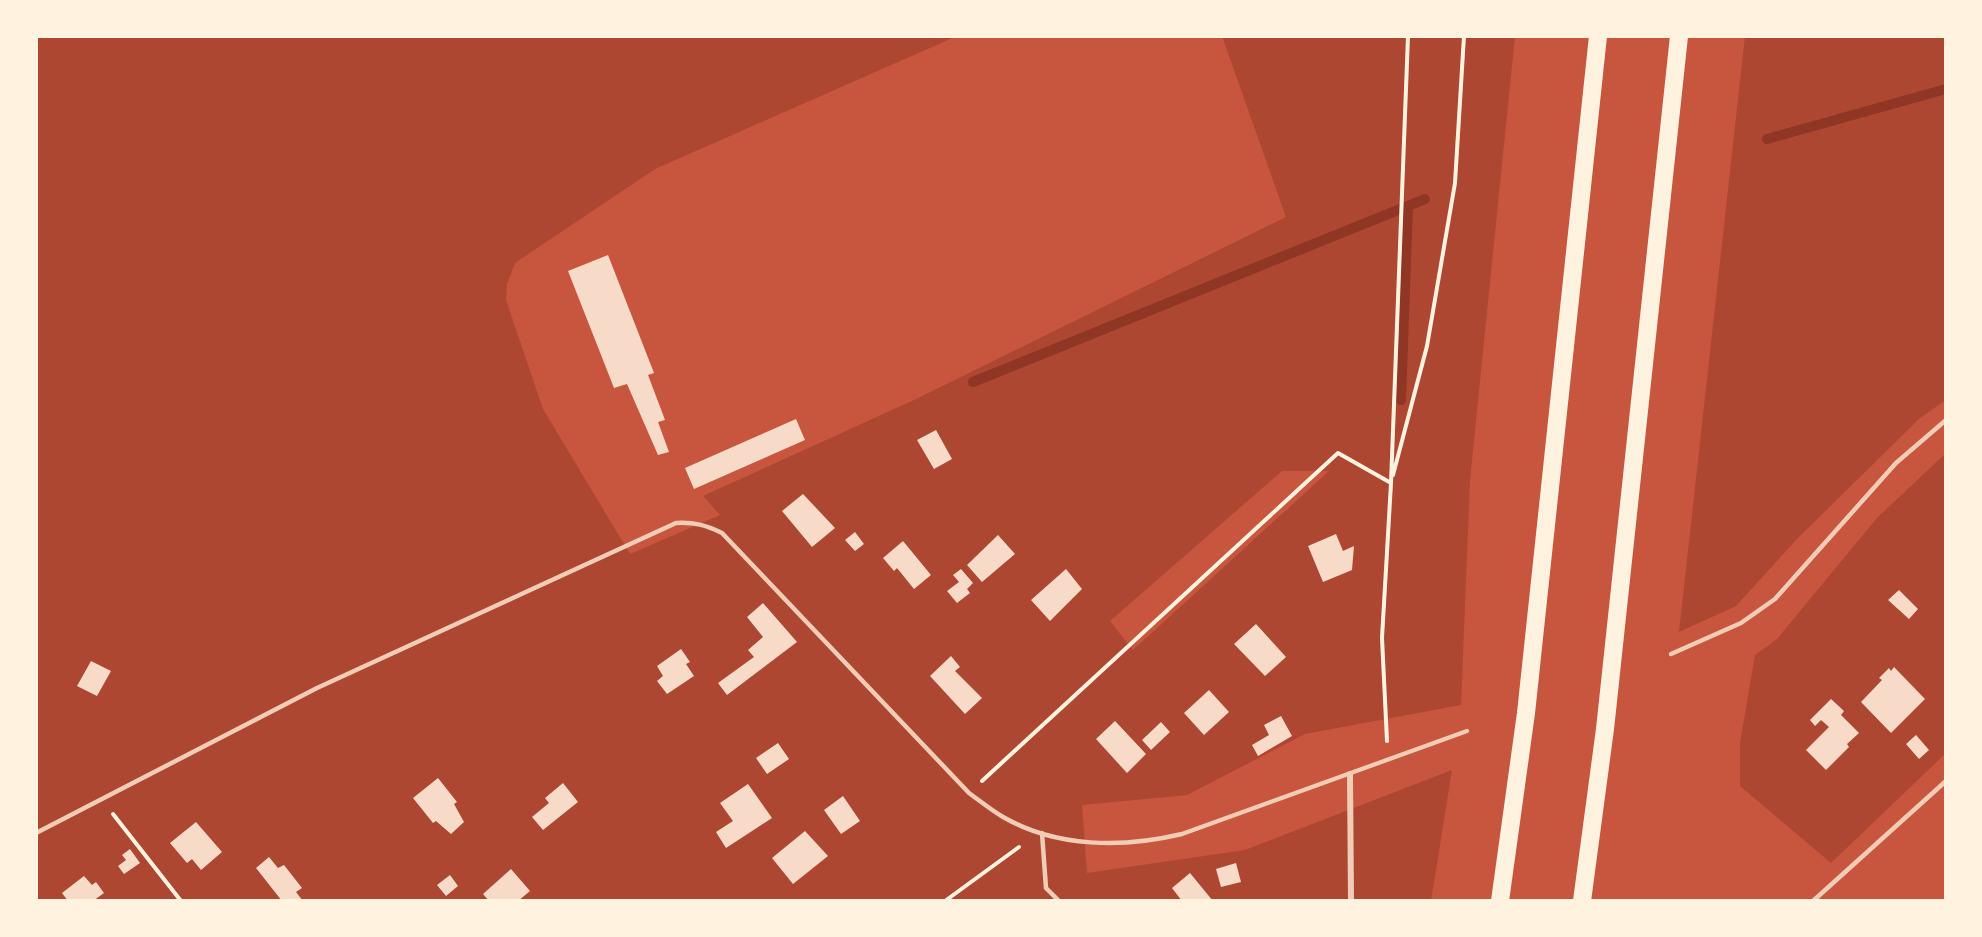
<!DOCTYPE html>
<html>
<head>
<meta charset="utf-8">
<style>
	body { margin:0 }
	#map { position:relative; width:1982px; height:937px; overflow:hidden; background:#c8553d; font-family:"Open Sans",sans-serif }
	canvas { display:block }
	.frame { position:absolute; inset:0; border:38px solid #fff3e0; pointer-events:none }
</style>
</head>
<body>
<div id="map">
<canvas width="1982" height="937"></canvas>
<div class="frame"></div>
</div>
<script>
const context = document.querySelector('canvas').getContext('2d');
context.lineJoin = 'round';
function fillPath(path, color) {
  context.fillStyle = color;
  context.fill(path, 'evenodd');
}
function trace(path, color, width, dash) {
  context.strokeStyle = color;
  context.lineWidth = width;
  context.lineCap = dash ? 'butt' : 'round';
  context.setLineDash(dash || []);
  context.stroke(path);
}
const green = new Path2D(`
	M 36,36 L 957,36 L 655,169 L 515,263 L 507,284 L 506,300 L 543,409 L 630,554 L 720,515 L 703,496 L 914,400 L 1286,217 L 1222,36 L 1515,36 L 1470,480 L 1461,705 L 1305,734 L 1187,795 L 1082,805 L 1087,873 L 1245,850 L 1452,770 L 1431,901 L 36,901 ZM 1282,471 L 1329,471 L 1133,650 L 1110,621 Z
	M 1745,36 L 1946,36 L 1946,400 L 1920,418 L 1797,539 L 1736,606 L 1679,632 Z
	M 1946,453 L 1946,753 L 1831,863 L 1740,786 L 1740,743 L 1755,655 L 1777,639 L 1877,518 Z`);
const stream = new Path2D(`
	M 1767,139 L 1946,89
	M 973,382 L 1425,199
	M 1401,400 L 1408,206`);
const building = new Path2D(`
	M 608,255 L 654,373 L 648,375 L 665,420 L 658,422 L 669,452 L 658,455 L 627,384 L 614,388 L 568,271 Z
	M 796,419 L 805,440 L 694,489 L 685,468 Z
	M 936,430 L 952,459 L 934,469 L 917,440 Z
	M 803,494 L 835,528 L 812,547 L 782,511 Z
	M 855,532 L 864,544 L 855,551 L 845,540 Z
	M 1336,534 L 1343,551 L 1354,546 L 1352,570 L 1323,582 L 1308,546 Z
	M 998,535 L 1015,554 L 982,582 L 967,565 Z
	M 903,541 L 931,575 L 914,589 L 897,568 L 894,571 L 883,558 Z
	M 961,569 L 973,583 L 967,589 L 970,593 L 957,603 L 947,591 L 959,582 L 953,575 Z
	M 1066,569 L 1082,589 L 1050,621 L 1031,600 Z
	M 1899,590 L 1918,609 L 1909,619 L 1888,600 Z
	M 763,603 L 797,642 L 727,695 L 718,683 L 754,657 L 748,650 L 763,637 L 747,617 Z
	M 1256,624 L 1286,657 L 1265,676 L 1234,644 Z
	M 681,649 L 690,662 L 686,664 L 694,676 L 667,694 L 657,681 L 663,676 L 657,666 Z
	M 951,656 L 960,667 L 955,671 L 982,698 L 965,714 L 930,676 Z
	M 91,661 L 111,671 L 97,696 L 77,686 Z
	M 1894,667 L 1925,699 L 1891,733 L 1861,702 L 1882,680 L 1879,678 L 1889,668 L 1891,671 Z
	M 1209,690 L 1229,712 L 1204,735 L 1184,713 Z
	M 1831,699 L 1844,711 L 1841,715 L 1859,733 L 1847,744 L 1849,747 L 1826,770 L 1806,750 L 1829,727 L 1821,720 L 1815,726 L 1810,720 Z
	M 1281,716 L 1292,736 L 1258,756 L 1252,745 L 1269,735 L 1264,725 Z
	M 1115,721 L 1146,754 L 1127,773 L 1096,739 Z
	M 1161,722 L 1170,732 L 1151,750 L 1142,740 Z
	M 1916,735 L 1929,750 L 1919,759 L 1906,744 Z
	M 778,743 L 789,759 L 767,774 L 756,758 Z
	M 438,778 L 457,802 L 454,804 L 464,822 L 451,834 L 436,821 L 433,823 L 413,798 Z
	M 563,783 L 578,802 L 543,830 L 532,817 L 549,803 L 545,798 Z
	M 748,784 L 772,818 L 726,848 L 716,832 L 733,821 L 720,803 Z
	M 843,796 L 860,821 L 841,834 L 824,810 Z
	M 196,822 L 222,852 L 201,870 L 192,859 L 187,863 L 170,843 Z
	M 805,831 L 828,856 L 793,884 L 772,858 Z
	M 130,849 L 140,863 L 124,874 L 118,866 L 126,860 L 122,855 Z
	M 269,857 L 278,868 L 284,865 L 302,888 L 296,892 L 303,901 L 282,901 L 256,868 Z
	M 1236,863 L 1241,882 L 1221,887 L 1216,869 Z
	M 511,869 L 530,891 L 518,901 L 489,901 L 483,894 Z
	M 1190,873 L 1213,901 L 1182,901 L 1172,888 Z
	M 450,875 L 458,886 L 446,896 L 437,885 Z
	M 84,876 L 92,885 L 96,882 L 104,893 L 93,901 L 68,901 L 62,893 Z`);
const path = new Path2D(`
	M 1393,475 L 1427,346 L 1455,183 L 1464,36
	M 1387,741 L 1382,638 L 1391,483 L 1408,36
	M 982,781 L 1338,453 L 1391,483
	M 113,814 L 181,901
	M 945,901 L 1019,847`);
const service = new Path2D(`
	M 1671,654 L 1741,623 L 1775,599 L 1896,463 L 1946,420
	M 36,833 L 317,688 L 676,523 C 694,522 706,525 722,533 L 969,793 C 980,801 991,810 1003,817 C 1057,848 1123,848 1182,834 L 1467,731
	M 1042,833 L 1046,888 L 1059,901
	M 1813,901 L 1946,781`);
const minor = new Path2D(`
	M 1350,774 L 1351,901`);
const motorway = new Path2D(`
	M 1500,901 L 1526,713 L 1598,36
	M 1582,901 L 1605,729 L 1679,36`);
fillPath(green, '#ae4732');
trace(stream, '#8f3625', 10);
fillPath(building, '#f7dbc8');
trace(path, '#fff3e0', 4);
trace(service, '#f1ccb7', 4.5);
trace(minor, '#f1ccb7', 6);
trace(motorway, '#fff3e0', 18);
</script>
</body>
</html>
